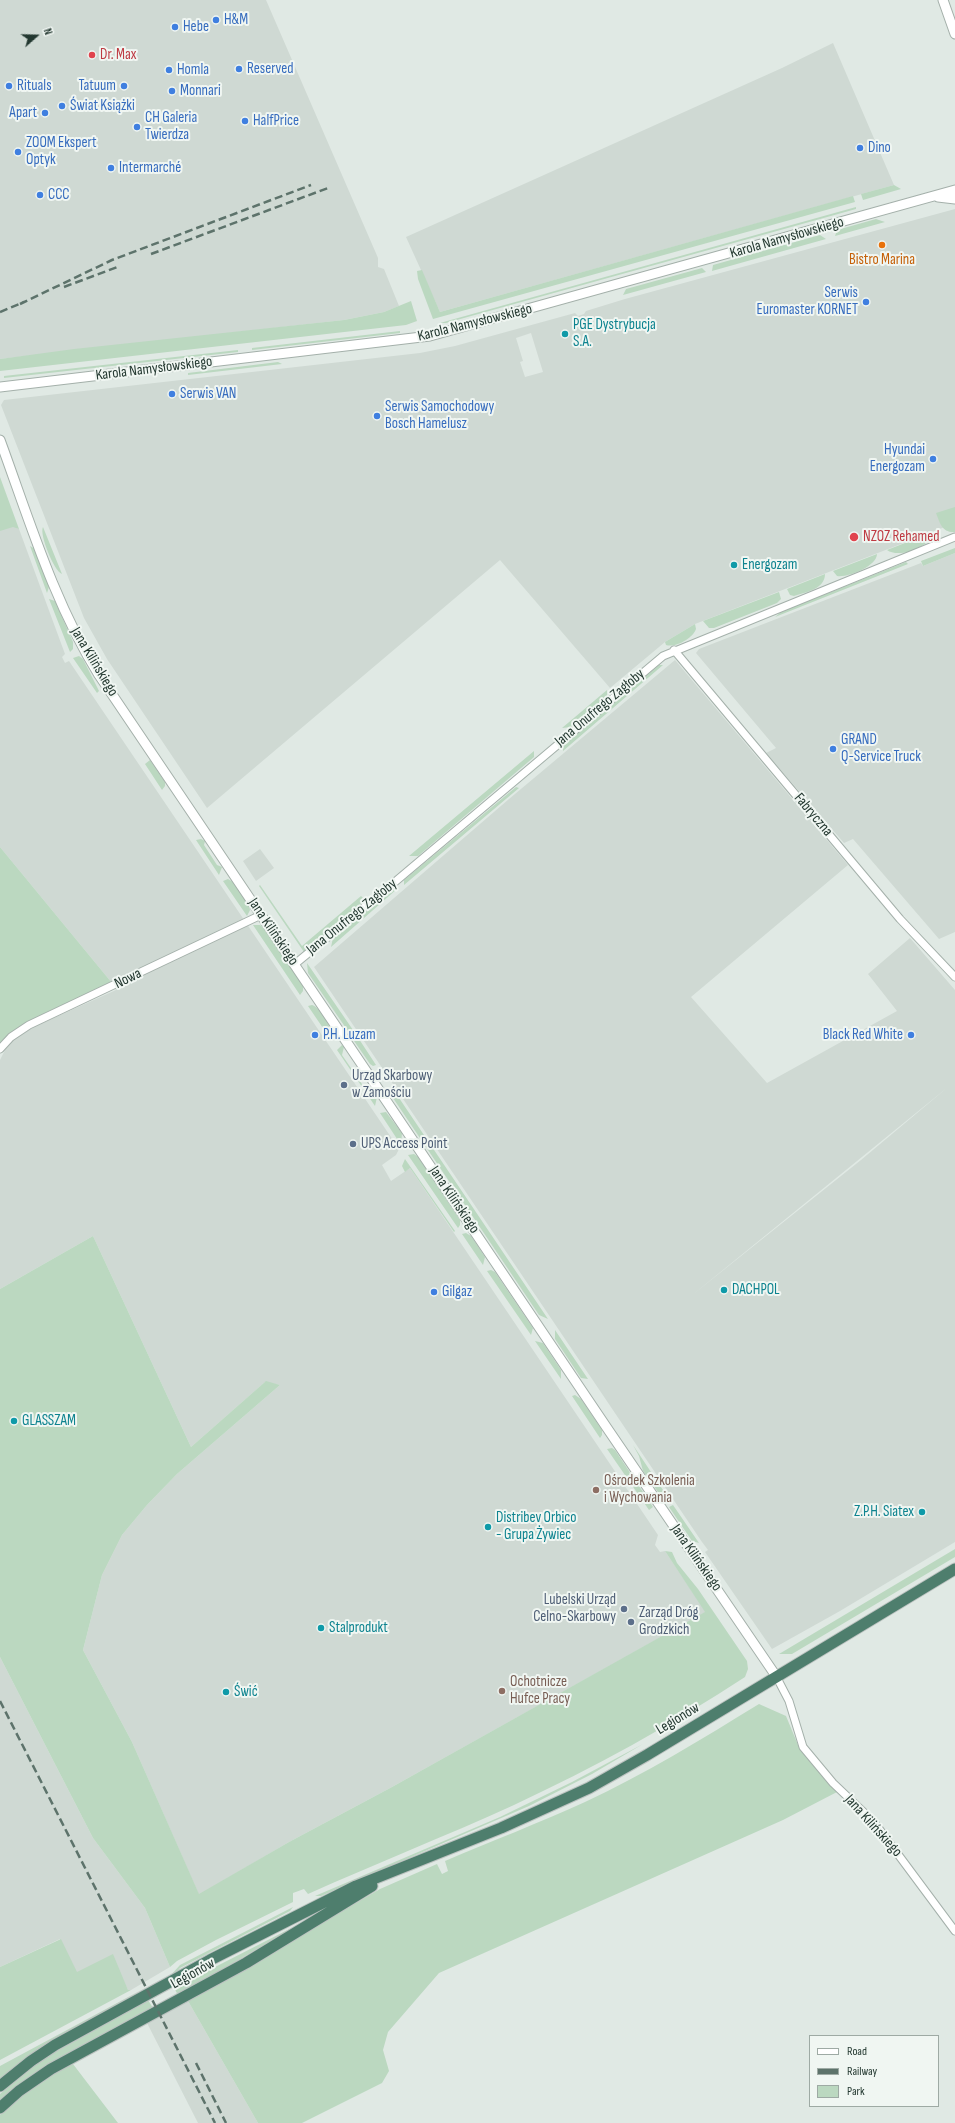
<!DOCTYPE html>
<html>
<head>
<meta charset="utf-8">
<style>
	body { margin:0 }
	#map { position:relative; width:955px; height:2123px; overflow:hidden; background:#e0e9e4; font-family:"Sofia Sans Condensed",sans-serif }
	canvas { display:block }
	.legend { position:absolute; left:809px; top:2035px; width:130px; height:72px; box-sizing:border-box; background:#f0f6f2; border:1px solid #9eaaa4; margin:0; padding:5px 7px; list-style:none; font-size:12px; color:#233830 }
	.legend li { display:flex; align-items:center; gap:8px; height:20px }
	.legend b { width:20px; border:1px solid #9eaaa4 }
	.north { position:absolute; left:16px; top:16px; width:40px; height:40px; -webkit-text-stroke:3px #f0f6f2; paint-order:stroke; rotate:70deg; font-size:11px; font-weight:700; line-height:16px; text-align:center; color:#233830 }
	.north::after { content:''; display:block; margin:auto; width:14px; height:18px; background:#233830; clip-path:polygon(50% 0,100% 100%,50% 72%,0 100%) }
</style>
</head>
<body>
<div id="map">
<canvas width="955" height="2123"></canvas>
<ul class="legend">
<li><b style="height:5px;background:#fff"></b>Road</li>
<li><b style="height:5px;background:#5d736b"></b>Railway</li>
<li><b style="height:11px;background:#bbd8c0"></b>Park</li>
</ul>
<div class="north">N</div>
</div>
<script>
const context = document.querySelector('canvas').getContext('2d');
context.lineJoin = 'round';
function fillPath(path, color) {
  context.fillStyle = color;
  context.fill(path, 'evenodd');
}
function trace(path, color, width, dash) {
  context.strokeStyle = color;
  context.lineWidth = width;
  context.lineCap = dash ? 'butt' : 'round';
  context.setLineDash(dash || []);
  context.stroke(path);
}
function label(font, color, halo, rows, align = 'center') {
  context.font = font + ' "Sofia Sans Condensed",sans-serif';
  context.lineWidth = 4;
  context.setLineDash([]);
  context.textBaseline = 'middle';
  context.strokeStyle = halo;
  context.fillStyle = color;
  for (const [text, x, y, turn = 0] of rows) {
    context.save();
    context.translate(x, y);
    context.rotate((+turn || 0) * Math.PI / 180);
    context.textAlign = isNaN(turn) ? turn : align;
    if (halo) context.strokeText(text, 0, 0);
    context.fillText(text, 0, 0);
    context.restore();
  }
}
const built = new Path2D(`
	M 0,0 L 266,0 L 375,251 L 378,258 L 378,267 L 384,269 L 399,306 L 384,312 L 344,320 L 0,359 Z
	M 833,43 L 894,185 L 440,312 L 406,237 L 782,68 Z
	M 955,209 L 955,523 L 695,624 L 665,642 L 610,688 L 500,560 L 207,808 L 107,659 L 84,618 L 1,405 L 4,400 L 420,353 L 455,346 L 575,313 L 578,316 L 584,314 L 586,311 L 625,299 ZM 531,333 L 543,372 L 525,377 L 520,362 L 523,361 L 516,338 Z
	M 0,493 L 13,526 L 19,529 L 65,654 L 62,657 L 65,663 L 69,661 L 399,1149 L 396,1155 L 382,1165 L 391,1181 L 410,1168 L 658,1535 L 655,1545 L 660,1552 L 665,1551 L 706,1612 L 392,1787 L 289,1842 L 199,1895 L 132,1742 L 83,1650 L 102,1575 L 122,1535 L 147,1505 L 177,1474 L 280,1385 L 265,1382 L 191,1447 L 93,1236 L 0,1289 L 0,1060 L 7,1046 L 14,1039 L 36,1026 L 116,990 L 112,983 L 0,847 Z
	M 955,553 L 955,932 L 939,939 L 853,839 L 844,843 L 766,753 L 776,748 L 696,653 L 699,649 L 921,563 L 923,566 Z
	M 675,660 L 848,865 L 691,997 L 767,1083 L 897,1011 L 868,974 L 910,938 L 955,990 L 955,1542 L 840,1611 L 772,1649 L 705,1552 L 708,1550 L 702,1542 L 314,967 L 509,799 ZM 948,1087 L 861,1160 L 691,1296 Z
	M 260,849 L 274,868 L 256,881 L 243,861 Z
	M 0,1657 L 93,1838 L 145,1908 L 170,1967 L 131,1990 L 128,1990 L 119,1973 L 76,1972 L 60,1939 L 0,1967 Z
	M 188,2001 L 258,2123 L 198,2123 L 147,2023 Z`);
const green = new Path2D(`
	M 894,185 L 901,189 L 863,200 L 861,194 Z
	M 853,196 L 855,202 L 433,319 L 418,279 L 417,271 L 422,270 L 440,312 Z
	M 856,207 L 856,209 L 446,323 L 440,323 Z
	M 876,219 L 885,222 L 835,236 L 837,230 Z
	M 820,235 L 826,239 L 712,271 L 713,265 Z
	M 702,268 L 706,272 L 623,295 L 626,289 Z
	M 411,301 L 417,321 L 406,325 L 0,371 L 0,359 L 74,349 L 344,320 L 384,312 Z
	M 400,331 L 400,333 L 252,350 L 252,348 Z
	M 238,350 L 238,352 L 4,378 L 4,376 Z
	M 278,362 L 282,364 L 188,375 L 188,373 Z
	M 0,477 L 19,529 L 13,527 L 0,531 Z
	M 955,507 L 955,532 C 942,533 940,523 936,513 Z
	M 43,527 L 62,574 C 54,571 39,534 43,527 Z
	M 933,532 C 931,547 899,559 887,550 Z
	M 30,546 L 35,549 L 49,587 L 47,593 Z
	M 955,548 L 955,553 L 923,566 L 921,561 Z
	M 877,554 C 877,566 848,578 837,576 L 833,571 Z
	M 906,562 L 908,564 L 775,617 L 781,612 Z
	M 825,574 C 825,589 806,592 794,596 L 790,595 L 787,589 Z
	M 779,592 L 781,599 L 777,603 L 714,628 L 709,628 L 703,621 Z
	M 49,599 L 55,601 L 73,642 L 73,649 L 70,652 Z
	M 695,624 L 696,629 C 693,638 676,648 666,645 L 665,642 Z
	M 79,656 L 83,659 L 99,691 L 97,693 L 73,658 Z
	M 659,665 L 663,665 L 563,751 L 563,746 Z
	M 607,690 L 607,697 L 571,727 L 562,728 Z
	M 534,751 L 534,757 L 418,856 L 409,856 Z
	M 150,760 L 165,782 L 165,786 L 162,790 L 145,764 Z
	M 516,787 L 519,788 L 404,885 L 404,880 Z
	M 201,839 L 205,841 L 204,845 L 217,865 L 222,867 L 219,875 L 196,840 Z
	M 0,847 L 112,983 C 77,999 27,1017 0,1043 Z
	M 228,879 L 233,882 L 249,906 L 250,910 L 247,916 L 223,881 Z
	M 260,885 L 302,946 L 361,896 L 365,900 L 304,952 L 259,886 Z
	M 393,889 L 397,889 L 331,947 L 333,938 Z
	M 253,925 L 260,925 L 264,928 L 303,986 L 303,991 L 300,995 Z
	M 307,963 L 353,1030 L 350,1034 L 308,973 Z
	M 312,1005 C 319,1007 329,1022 330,1030 L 327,1034 L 308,1006 Z
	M 357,1036 L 376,1065 L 373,1066 L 370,1064 L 352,1038 Z
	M 342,1045 L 344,1047 L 342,1055 L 364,1087 L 372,1089 L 377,1097 L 375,1106 L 337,1050 Z
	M 395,1092 L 548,1319 L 539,1315 L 393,1098 Z
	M 386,1112 L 402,1133 L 401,1145 L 380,1113 Z
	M 414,1154 L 418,1157 L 460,1220 L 460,1225 L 458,1228 L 408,1155 Z
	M 405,1159 L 455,1231 L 454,1232 L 410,1168 L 405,1172 L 402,1166 Z
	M 466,1233 L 471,1236 L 485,1257 L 483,1265 L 462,1234 Z
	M 93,1236 L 191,1447 L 266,1381 L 280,1385 L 177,1474 L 147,1505 L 122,1535 L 102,1575 L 83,1650 L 132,1742 L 199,1894 L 289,1842 L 392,1787 L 705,1612 L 665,1551 L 672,1552 L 677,1563 L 698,1589 L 747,1661 L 748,1669 L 745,1677 C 672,1725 593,1768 514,1805 C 446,1836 377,1863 308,1894 L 304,1889 L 293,1893 L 293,1902 L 216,1940 L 177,1961 L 170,1967 L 145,1908 L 93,1838 L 0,1657 L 0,1289 Z
	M 491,1270 L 495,1272 L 533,1328 L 531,1335 L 487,1271 Z
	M 555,1330 L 588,1379 L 581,1378 L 555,1339 Z
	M 535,1341 L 543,1343 L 561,1370 L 561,1379 Z
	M 575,1395 L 581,1399 L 602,1430 L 602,1435 L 600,1438 L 572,1396 Z
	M 633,1445 L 669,1499 L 665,1502 L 643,1471 L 639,1456 Z
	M 612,1448 L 615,1450 L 653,1507 L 649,1510 L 607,1449 Z
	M 673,1505 L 699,1543 L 692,1541 L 669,1507 Z
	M 955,1549 L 955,1557 L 792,1654 L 779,1654 Z
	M 759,1704 L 786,1716 L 798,1745 L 837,1792 L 783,1820 L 439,1973 L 388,2032 L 383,2050 L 389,2071 L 382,2083 L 302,2123 L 258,2123 L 188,2001 L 254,1965 L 294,1939 L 380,1889 L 437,1864 L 442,1874 L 448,1871 L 445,1861 C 492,1841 539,1823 585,1802 C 645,1774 702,1739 759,1704 Z
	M 643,1744 L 592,1774 L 529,1806 L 321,1896 L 315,1896 L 500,1817 L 572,1782 Z
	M 293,1907 L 290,1911 L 180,1968 L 176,1973 L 169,1977 L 180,1965 Z
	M 307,1920 L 178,1995 L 174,1988 Z
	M 61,1939 L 77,1972 L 113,1954 L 128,1990 L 131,1990 L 0,2060 L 0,1967 Z
	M 143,1989 L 42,2047 L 0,2079 L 0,2066 Z
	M 148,2000 L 153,2008 L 34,2074 L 0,2101 L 0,2094 L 28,2070 L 50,2055 Z
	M 73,2064 L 118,2123 L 0,2123 L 0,2115 C 21,2094 46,2077 73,2064 Z`);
const minor = new Path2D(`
	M 674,650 L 900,919 L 955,977
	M 295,964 L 396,881 L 663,656 L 955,537
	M 0,1049 L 11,1037 L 29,1025 L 261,915
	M 776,1676 L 789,1701 L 803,1747 L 833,1783 L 874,1822 L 955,1931`);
const tertiary = new Path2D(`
	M 943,0 L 955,34
	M 938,197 L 955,199
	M 0,387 L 430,336 L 955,190
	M 0,440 C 29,519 54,603 99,675 L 607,1428 L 776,1676`);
const trunk = new Path2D(`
	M 0,2086 L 31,2061 L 55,2045 L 210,1960 L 356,1886 L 501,1828 L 589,1788 L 647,1755 L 955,1569
	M 0,2108 L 19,2091 L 51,2069 L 246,1963 L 372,1886`);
const rail = new Path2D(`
	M 151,254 L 328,188
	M 64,287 L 120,266
	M 20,304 L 112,260 L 311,185
	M 0,312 L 24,302
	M 0,1701 L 215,2123
	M 196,2063 L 226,2123`);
const markers = [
	[216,20,4,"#3f7fe0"],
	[175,27,4,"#3f7fe0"],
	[92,55,4,"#e0444e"],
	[239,69,4,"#3f7fe0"],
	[169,70,4,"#3f7fe0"],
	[9,86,4,"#3f7fe0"],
	[124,86,4,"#3f7fe0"],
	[172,91,4,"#3f7fe0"],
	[62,106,4,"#3f7fe0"],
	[45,113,4,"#3f7fe0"],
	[245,121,4,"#3f7fe0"],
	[137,127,4,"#3f7fe0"],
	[860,148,4,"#3f7fe0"],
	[18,152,4,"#3f7fe0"],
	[111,168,4,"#3f7fe0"],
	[40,195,4,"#3f7fe0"],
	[882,245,4,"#e8710a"],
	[866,302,4,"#3f7fe0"],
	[565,334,4,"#0f9aa8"],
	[172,394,4,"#3f7fe0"],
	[377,416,4,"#3f7fe0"],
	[933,459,4,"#3f7fe0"],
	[854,537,5,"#e0444e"],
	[734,565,4,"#0f9aa8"],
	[833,749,4,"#3f7fe0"],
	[315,1035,4,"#3f7fe0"],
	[911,1035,4,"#3f7fe0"],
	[344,1085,4,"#5c6f8a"],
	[353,1144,4,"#5c6f8a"],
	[724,1290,4,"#0f9aa8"],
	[434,1292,4,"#3f7fe0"],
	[14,1421,4,"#0f9aa8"],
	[596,1490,4,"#8d6e63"],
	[922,1512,4,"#0f9aa8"],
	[488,1527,4,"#0f9aa8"],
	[624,1609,4,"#5c6f8a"],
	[631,1622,4,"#5c6f8a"],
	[321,1628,4,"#0f9aa8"],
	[502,1691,4,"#8d6e63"],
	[226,1692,4,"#0f9aa8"]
];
const shopNames = [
	["H&M",224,20],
	["Hebe",183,27],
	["Reserved",247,69],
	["Homla",177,70],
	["Rituals",17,86],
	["Tatuum",116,86,"right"],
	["Monnari",180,91],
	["Świat Książki",70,106],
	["Apart",37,113,"right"],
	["CH Galeria",145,118],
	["Twierdza",145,135],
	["HalfPrice",253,121],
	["ZOOM Ekspert",26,143],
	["Optyk",26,160],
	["Dino",868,148],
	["Intermarché",119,168],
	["CCC",48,195],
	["Serwis",858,293,"right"],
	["Euromaster KORNET",858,310,"right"],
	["Serwis VAN",180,394],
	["Serwis Samochodowy",385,407],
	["Bosch Hamelusz",385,424],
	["Hyundai",925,450,"right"],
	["Energozam",925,467,"right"],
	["GRAND",841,740],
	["Q-Service Truck",841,757],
	["P.H. Luzam",323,1035],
	["Black Red White",903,1035,"right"],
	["Gilgaz",442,1292]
];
const healthNames = [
	["Dr. Max",100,55],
	["NZOZ Rehamed",863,537]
];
const streetNames = [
	["Karola Namysłowskiego",787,238,-16],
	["Karola Namysłowskiego",475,323,-14],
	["Karola Namysłowskiego",154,369,-7],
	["Jana Kilińskiego",94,662,59],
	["Jana Onufrego Zagłoby",600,708,-40],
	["Fabryczna",813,815,50],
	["Jana Onufrego Zagłoby",352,917,-39],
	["Jana Kilińskiego",273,932,56],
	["Nowa",128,979,-26],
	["Jana Kilińskiego",454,1200,56],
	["Jana Kilińskiego",696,1558,55],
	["Legionów",678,1719,-31],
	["Jana Kilińskiego",873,1826,48],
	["Legionów",193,1974,-29]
];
const foodNames = [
	["Bistro Marina",882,260]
];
const cultureNames = [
	["PGE Dystrybucja",573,325],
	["S.A.",573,342],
	["Energozam",742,565],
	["DACHPOL",732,1290],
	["GLASSZAM",22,1421],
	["Z.P.H. Siatex",914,1512,"right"],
	["Distribev Orbico",496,1518],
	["- Grupa Żywiec",496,1535],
	["Stalprodukt",329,1628],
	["Świć",234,1692]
];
const serviceNames = [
	["Urząd Skarbowy",352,1076],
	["w Zamościu",352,1093],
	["UPS Access Point",361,1144],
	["Lubelski Urząd",616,1600,"right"],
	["Celno-Skarbowy",616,1617,"right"],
	["Zarząd Dróg",639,1613],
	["Grodzkich",639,1630]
];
const educationNames = [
	["Ośrodek Szkolenia",604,1481],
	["i Wychowania",604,1498],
	["Ochotnicze",510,1682],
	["Hufce Pracy",510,1699]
];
fillPath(built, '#cfd9d3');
fillPath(green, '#bbd8c0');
trace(minor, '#a4b0aa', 9);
trace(tertiary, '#a4b0aa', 11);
trace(trunk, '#bdc3c1', 13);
trace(minor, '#fff', 7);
trace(tertiary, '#fff', 9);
trace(trunk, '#4e7e6d', 11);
trace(rail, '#5d736b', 2.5, [8, 4]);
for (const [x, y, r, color] of markers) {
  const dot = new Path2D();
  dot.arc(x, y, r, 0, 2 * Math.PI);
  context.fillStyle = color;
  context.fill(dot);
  trace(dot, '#f0f6f2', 1.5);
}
label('15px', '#366cbe', '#f0f6f2', shopNames, 'left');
label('15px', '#be3a42', '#f0f6f2', healthNames, 'left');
label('15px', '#233830', '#f0f6f2', streetNames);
label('15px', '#c56008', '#f0f6f2', foodNames);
label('15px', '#0d838f', '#f0f6f2', cultureNames, 'left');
label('15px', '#4e5e75', '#f0f6f2', serviceNames, 'left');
label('15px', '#785e54', '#f0f6f2', educationNames, 'left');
</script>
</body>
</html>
